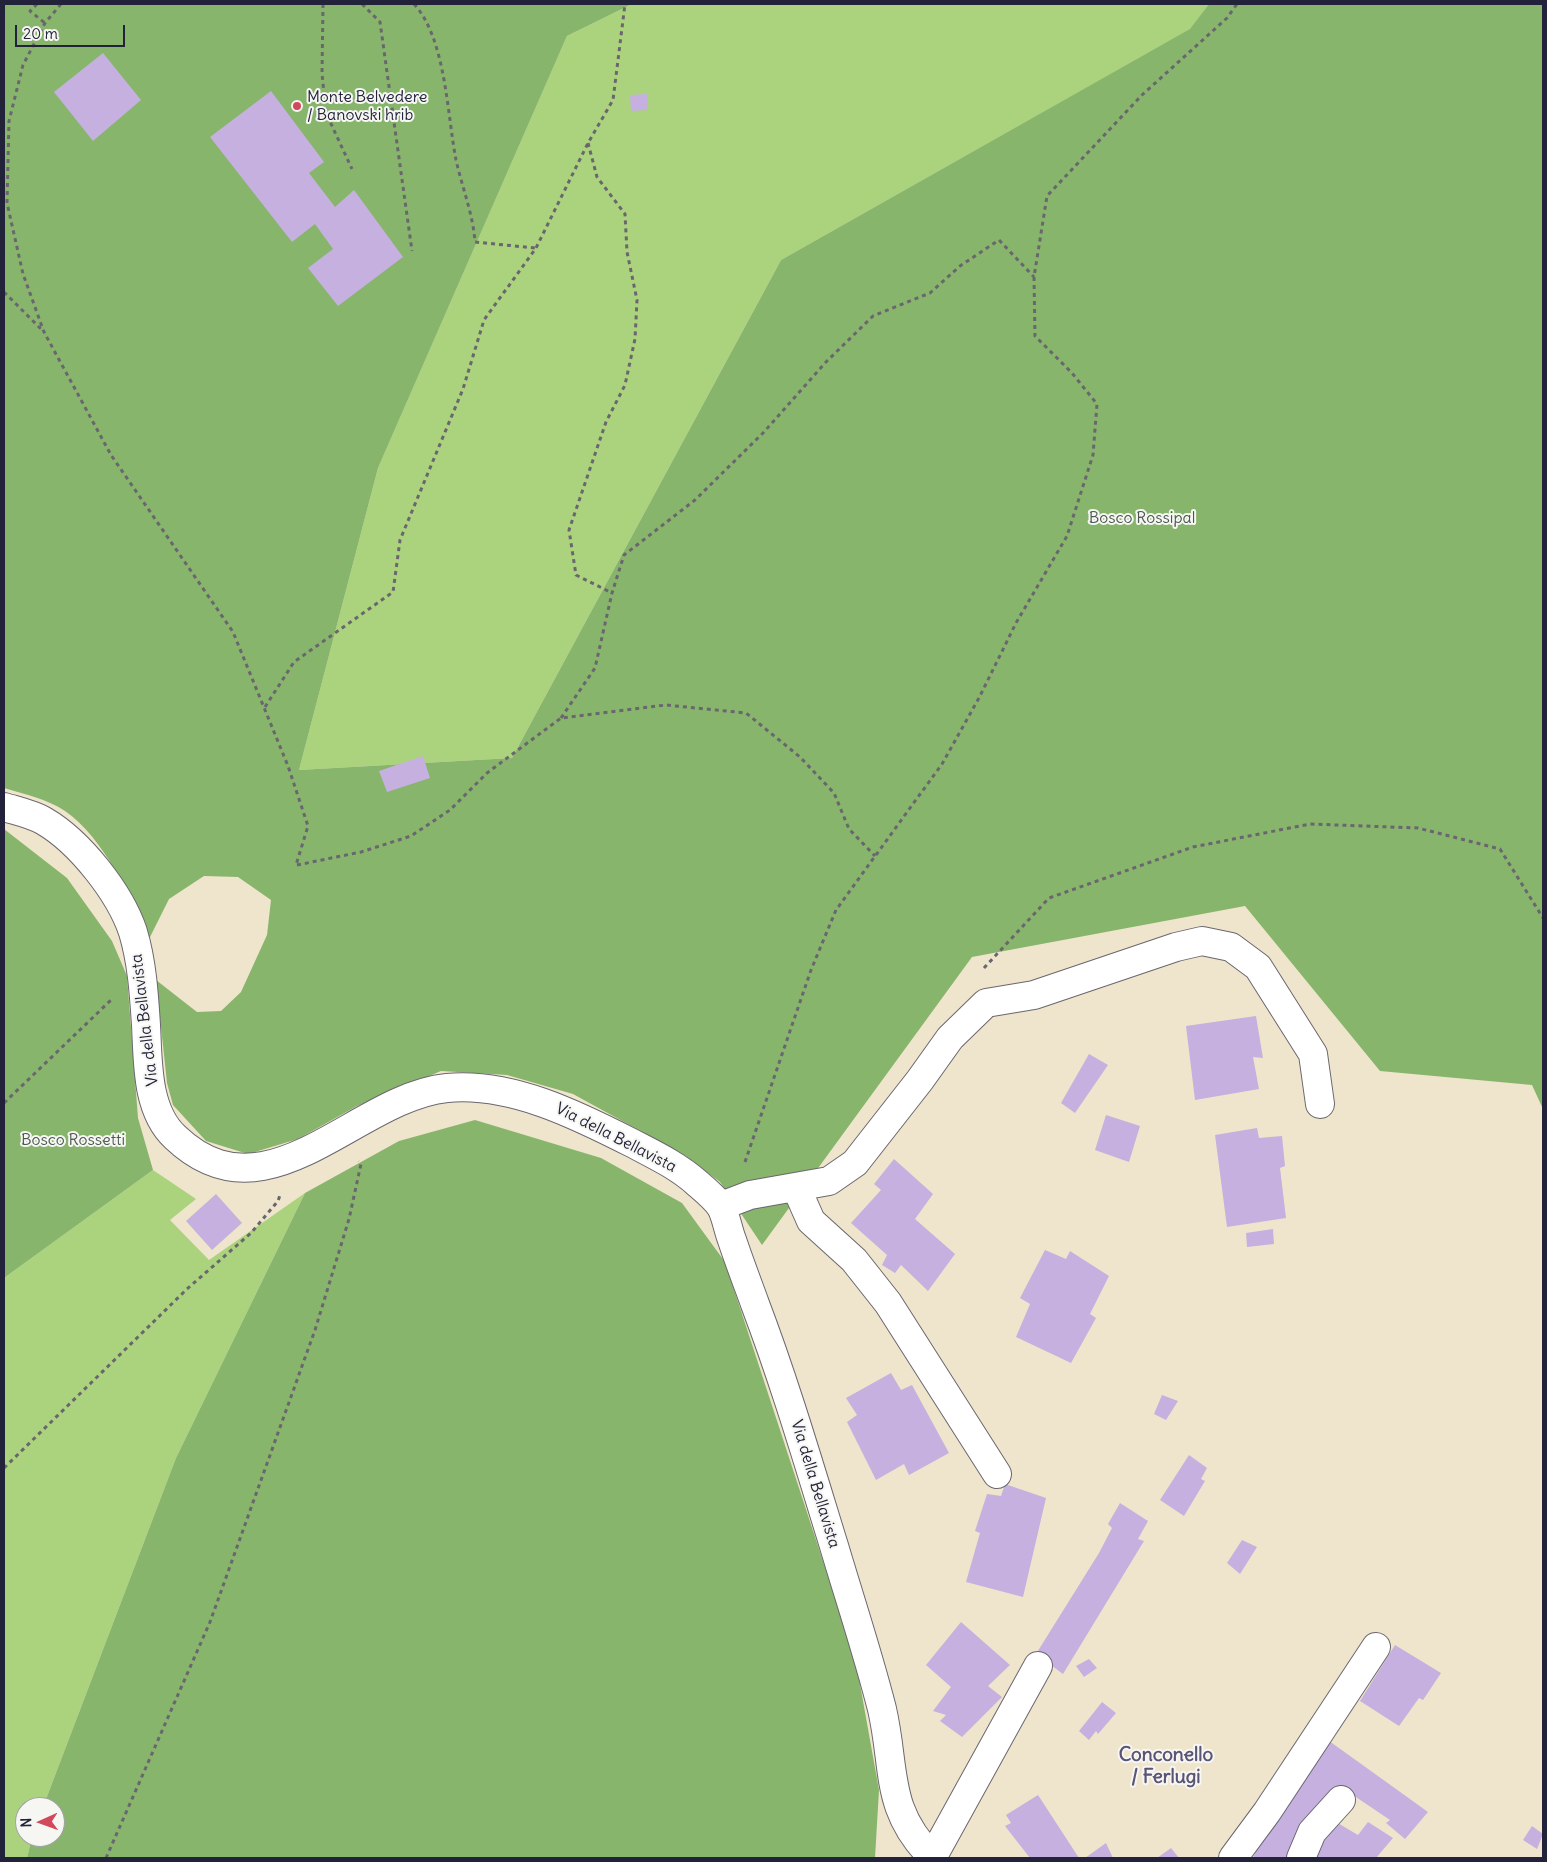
<!DOCTYPE html>
<html>
<head>
<meta charset="utf-8">
<style>
	body { margin:0 }
	#map { position:relative; width:1547px; height:1862px; overflow:hidden; background:#efe5cc; font-family:Delius,sans-serif }
	canvas { display:block }
	.frame { position:absolute; inset:0; border:5px solid #22223b; pointer-events:none }
	.north { position:absolute; left:15px; top:1797px; width:50px; height:50px; box-sizing:border-box; background:#f6f6f2; border:1px solid #a1a1a9; border-radius:50%; rotate:268deg; font-size:14px; font-weight:700; line-height:20px; text-align:center; color:#22223b }
	.north::after { content:''; display:block; margin:auto; width:18px; height:22px; background:#d1495b; clip-path:polygon(50% 0,100% 100%,50% 72%,0 100%) }
	.scale { position:absolute; left:15px; top:25px; width:110px; height:22px; box-sizing:border-box; border:2px solid #22223b; border-top:0; padding-left:6px; font-size:15px; line-height:18px; white-space:nowrap; color:#22223b; -webkit-text-stroke:4px #f6f6f2; paint-order:stroke }
</style>
</head>
<body>
<div id="map">
<canvas width="1547" height="1862"></canvas>
<div class="frame"></div>
<div class="north">N</div>
<div class="scale">20 m</div>
</div>
<script>
const context = document.querySelector('canvas').getContext('2d');
context.lineJoin = 'round';
function fillPath(path, color) {
  context.fillStyle = color;
  context.fill(path, 'evenodd');
}
function trace(path, color, width, dash) {
  context.strokeStyle = color;
  context.lineWidth = width;
  context.lineCap = dash ? 'butt' : 'round';
  context.setLineDash(dash || []);
  context.stroke(path);
}
function label(font, color, halo, rows, align = 'center') {
  context.font = font + ' Delius,sans-serif';
  context.lineWidth = 4;
  context.setLineDash([]);
  context.textBaseline = 'middle';
  context.strokeStyle = halo;
  context.fillStyle = color;
  for (const [text, x, y, turn = 0] of rows) {
    context.save();
    context.translate(x, y);
    context.rotate((+turn || 0) * Math.PI / 180);
    context.textAlign = isNaN(turn) ? turn : align;
    if (halo) context.strokeText(text, 0, 0);
    context.fillText(text, 0, 0);
    context.restore();
  }
}
const green = new Path2D(`
	M 632,4 L 1209,4 L 1191,29 L 781,260 L 512,758 L 299,770 L 378,468 L 567,36 Z
	M 153,1170 L 196,1199 L 170,1220 L 209,1260 L 305,1193 L 176,1458 L 43,1807 L 25,1807 L 25,1837 L 32,1837 L 27,1858 L 4,1858 L 4,1278 Z`);
const forest = new Path2D(`
	M 4,4 L 632,4 L 567,36 L 378,468 L 299,770 L 512,758 L 781,260 L 1190,29 L 1209,4 L 1543,4 L 1543,1109 L 1532,1085 L 1380,1071 L 1245,906 L 972,957 L 762,1245 L 720,1182 L 686,1156 L 573,1094 L 507,1075 L 441,1071 L 357,1106 L 298,1139 L 248,1154 L 206,1141 L 173,1105 L 167,1083 L 156,980 L 197,1012 L 221,1011 L 241,992 L 267,935 L 271,900 L 238,877 L 204,876 L 169,899 L 149,939 C 129,896 105,839 65,811 C 47,799 24,794 4,788 Z
	M 4,829 L 67,878 L 112,941 L 127,976 L 138,1118 L 153,1170 L 4,1278 Z
	M 475,1120 L 601,1158 L 682,1203 L 725,1262 L 856,1662 L 879,1790 L 875,1858 L 27,1858 L 32,1837 L 55,1837 L 55,1807 L 43,1807 L 176,1458 L 305,1193 L 399,1141 Z`);
const building = new Path2D(`
	M 103,53 L 141,100 L 93,141 L 54,92 Z
	M 271,91 L 324,162 L 309,173 L 335,207 L 354,190 L 403,257 L 338,306 L 308,268 L 333,249 L 315,224 L 292,242 L 210,137 Z
	M 647,94 L 648,110 L 631,111 L 630,95 Z
	M 423,756 L 430,778 L 387,792 L 379,771 Z
	M 1256,1016 L 1263,1058 L 1253,1057 L 1259,1089 L 1195,1100 L 1186,1026 Z
	M 1089,1054 L 1108,1065 L 1075,1113 L 1061,1103 Z
	M 1106,1115 L 1140,1126 L 1129,1162 L 1095,1150 Z
	M 1257,1128 L 1259,1138 L 1282,1136 L 1285,1166 L 1280,1168 L 1286,1218 L 1227,1227 L 1215,1135 Z
	M 894,1159 L 933,1194 L 915,1219 L 955,1254 L 928,1291 L 901,1265 L 895,1273 L 882,1265 L 887,1255 L 851,1223 L 881,1190 L 874,1184 Z
	M 216,1194 L 242,1223 L 212,1250 L 186,1221 Z
	M 1273,1229 L 1274,1244 L 1247,1247 L 1246,1233 Z
	M 1045,1250 L 1066,1259 L 1070,1251 L 1109,1276 L 1090,1314 L 1096,1318 L 1071,1363 L 1016,1337 L 1030,1304 L 1020,1298 Z
	M 891,1373 L 901,1390 L 912,1385 L 949,1453 L 909,1475 L 904,1464 L 876,1480 L 847,1422 L 857,1415 L 846,1398 Z
	M 1162,1395 L 1178,1401 L 1166,1420 L 1154,1414 Z
	M 1189,1455 L 1207,1468 L 1201,1479 L 1205,1481 L 1184,1516 L 1160,1500 Z
	M 1005,1484 L 1046,1498 L 1023,1597 L 966,1582 L 980,1533 L 975,1531 L 987,1494 L 1001,1496 Z
	M 1120,1503 L 1148,1521 L 1138,1539 L 1144,1541 L 1063,1674 L 1036,1654 L 1099,1553 L 1112,1528 L 1108,1524 Z
	M 1242,1540 L 1257,1547 L 1240,1574 L 1227,1563 Z
	M 961,1622 L 1010,1665 L 988,1686 L 1002,1697 L 962,1737 L 940,1721 L 946,1715 L 933,1711 L 951,1687 L 926,1665 Z
	M 1395,1645 L 1441,1673 L 1423,1700 L 1419,1698 L 1399,1726 L 1360,1701 Z
	M 1089,1659 L 1097,1668 L 1084,1677 L 1076,1666 Z
	M 1102,1702 L 1116,1713 L 1098,1734 L 1096,1731 L 1089,1740 L 1079,1731 Z
	M 1325,1738 L 1428,1812 L 1405,1839 L 1386,1823 L 1390,1820 L 1341,1787 L 1293,1858 L 1253,1858 L 1263,1837 Z
	M 1038,1795 L 1079,1858 L 1030,1858 L 1005,1826 L 1011,1823 L 1006,1815 Z
	M 1336,1822 L 1358,1835 L 1368,1822 L 1393,1838 L 1376,1858 L 1308,1858 Z
	M 1532,1826 L 1543,1834 L 1537,1849 L 1523,1840 Z
	M 1106,1843 L 1113,1858 L 1085,1858 Z
	M 1171,1848 L 1179,1858 L 1157,1858 Z`);
const path = new Path2D(`
	M 37,4 L 30,11 L 45,23
	M 61,4 L 45,23 L 23,65 L 9,121 L 7,203 L 23,274 L 44,332 L 111,455 L 233,632 L 288,766 L 308,826 L 296,865
	M 323,4 L 322,74 L 326,113 L 352,169
	M 362,4 L 380,22 L 412,251
	M 414,4 C 446,39 447,114 456,160 C 462,187 473,214 475,242 L 535,248
	M 588,143 L 597,177 L 625,214 L 627,252 L 637,300 L 635,339 L 625,385 L 606,422 L 569,530 L 576,575 L 612,593
	M 4,292 L 42,330
	M 265,707 L 294,662 L 393,592 L 400,540 L 463,389 L 484,320 L 536,248 L 588,143 L 613,100 L 625,4
	M 561,718 L 595,668 L 612,593 L 624,555 L 695,500 L 763,433 L 826,362 L 873,316 L 930,293 L 960,266 L 999,240 L 1034,277
	M 297,865 L 361,852 L 411,836 L 450,810 L 487,773 L 561,718 L 666,705 L 746,713 L 800,757 L 834,793 L 849,829 L 875,856
	M 984,968 L 1049,898 L 1193,847 L 1310,824 L 1418,828 L 1500,849 L 1543,918
	M 4,1103 L 111,1000
	M 745,1162 L 811,970 L 836,910 L 942,764 L 979,698 L 1016,623 L 1067,536 L 1093,455 L 1097,404 L 1072,373 L 1035,336 L 1034,277 L 1047,196 L 1142,95 L 1227,18 L 1237,4
	M 4,1468 L 187,1289 L 251,1233 L 278,1201 L 280,1195
	M 106,1858 L 210,1622 L 315,1330 L 349,1219 L 361,1164 L 359,1161`);
const minor = new Path2D(`
	M 796,1187 L 811,1221 L 854,1260 L 888,1303 L 997,1474
	M 721,1206 L 750,1195 L 829,1181 L 855,1163 L 920,1080 L 950,1038 L 986,1003 L 1034,995 L 1176,947 L 1202,941 L 1231,947 L 1258,967 L 1313,1054 L 1320,1104
	M 932,1858 L 1038,1666
	M 1233,1858 L 1267,1812 L 1376,1647
	M 1301,1858 L 1312,1832 L 1341,1800`);
const tertiary = new Path2D(`
	M 4,807 C 17,811 32,814 44,821 C 80,842 120,893 133,932 C 142,962 144,994 146,1025 C 148,1061 146,1110 175,1137 C 267,1225 355,1097 447,1088 C 511,1082 577,1115 632,1143 C 655,1155 678,1166 697,1183 C 705,1190 716,1199 721,1207 C 726,1216 728,1230 732,1240 C 739,1261 747,1282 755,1304 C 785,1383 809,1465 834,1546 C 850,1600 868,1654 882,1709 C 896,1770 884,1809 933,1858`);
const markers = [
	[297,106,5,"#d1495b"]
];
const poiNames = [
	["Monte Belvedere",307,97],
	["/ Banovski hrib",307,115]
];
const parkNames = [
	["Bosco Rossipal",1142,518],
	["Bosco Rossetti",73,1140]
];
const streetNames = [
	["Via della Bellavista",145,1020,-97],
	["Via della Bellavista",616,1138,27],
	["Via della Bellavista",815,1484,73]
];
const quarterNames = [
	["Conconello",1166,1756],
	["/ Ferlugi",1166,1778]
];
fillPath(green, '#abd37d');
fillPath(forest, '#88b56c');
fillPath(building, '#c5b0e0');
trace(minor, '#6a666e', 30);
trace(tertiary, '#6a666e', 30);
trace(path, '#6a666e', 3, [4, 4]);
trace(minor, '#fff', 28);
trace(tertiary, '#fff', 28);
for (const [x, y, r, color] of markers) {
  const dot = new Path2D();
  dot.arc(x, y, r, 0, 2 * Math.PI);
  context.fillStyle = color;
  context.fill(dot);
  trace(dot, '#f6f6f2', 2);
}
label('16px', '#22223b', '#f6f6f2', poiNames, 'left');
label('16px', '#4b574f', '#f6f6f2', parkNames);
label('16px', '#22223b', '#f6f6f2', streetNames);
label('bold 19px', '#5b5475', '#f6f6f2', quarterNames);
</script>
</body>
</html>
